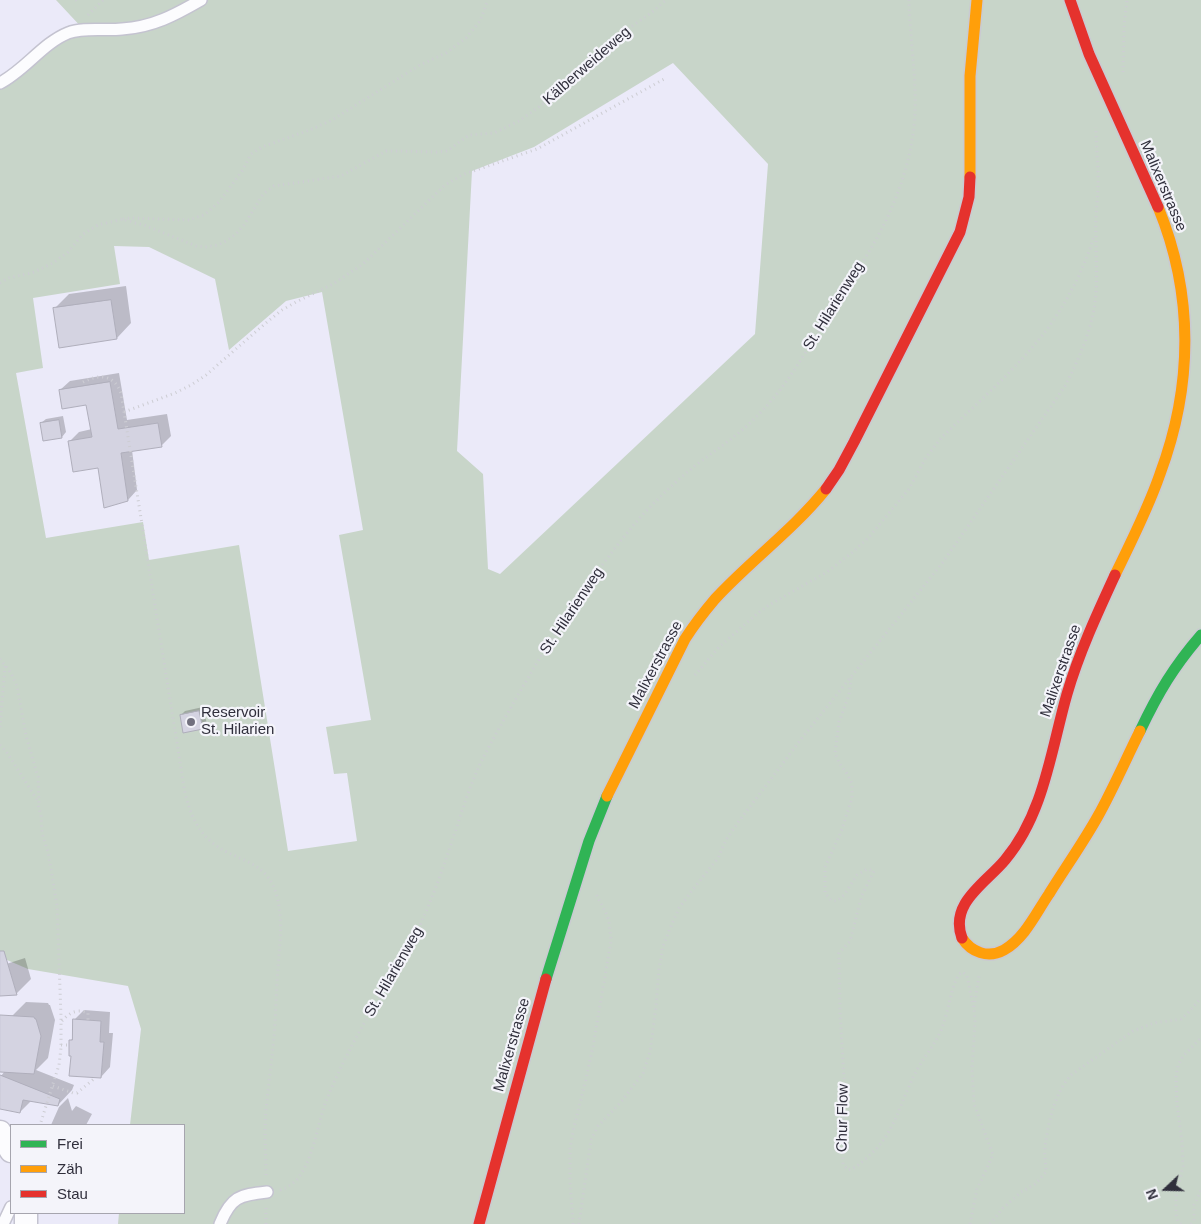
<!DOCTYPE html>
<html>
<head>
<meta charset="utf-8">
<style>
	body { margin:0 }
	#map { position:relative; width:1201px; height:1224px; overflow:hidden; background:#ebeaf9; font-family:Arial,sans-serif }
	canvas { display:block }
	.legend { position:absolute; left:10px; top:1124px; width:175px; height:90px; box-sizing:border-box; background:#f4f4fa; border:1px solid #a6a5ae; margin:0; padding:6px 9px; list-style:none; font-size:15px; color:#302f3c }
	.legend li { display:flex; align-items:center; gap:10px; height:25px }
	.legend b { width:25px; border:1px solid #a6a5ae }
	.north { position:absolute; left:1141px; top:1164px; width:50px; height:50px; -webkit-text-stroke:4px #f4f4fa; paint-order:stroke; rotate:249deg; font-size:14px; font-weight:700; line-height:20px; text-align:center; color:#302f3c }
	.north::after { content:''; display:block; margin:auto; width:18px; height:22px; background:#302f3c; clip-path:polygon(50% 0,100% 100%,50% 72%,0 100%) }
</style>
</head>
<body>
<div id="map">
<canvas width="1201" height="1224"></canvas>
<ul class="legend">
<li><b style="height:6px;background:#30b455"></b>Frei</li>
<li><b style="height:6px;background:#ff9f0a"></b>Zäh</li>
<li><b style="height:6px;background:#e5322d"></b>Stau</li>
</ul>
<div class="north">N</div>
</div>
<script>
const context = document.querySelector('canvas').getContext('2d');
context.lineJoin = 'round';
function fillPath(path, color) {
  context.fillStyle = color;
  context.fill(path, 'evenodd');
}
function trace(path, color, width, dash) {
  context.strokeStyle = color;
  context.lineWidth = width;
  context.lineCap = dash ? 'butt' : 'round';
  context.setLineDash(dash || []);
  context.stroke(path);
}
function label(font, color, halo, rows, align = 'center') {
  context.font = font + ' Arial,sans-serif';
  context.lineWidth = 4.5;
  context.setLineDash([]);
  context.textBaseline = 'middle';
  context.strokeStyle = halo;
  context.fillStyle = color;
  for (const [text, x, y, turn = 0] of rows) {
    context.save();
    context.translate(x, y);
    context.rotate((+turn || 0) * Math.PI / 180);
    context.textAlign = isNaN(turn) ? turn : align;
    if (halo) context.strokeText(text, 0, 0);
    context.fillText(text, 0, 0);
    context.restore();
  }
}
const green = new Path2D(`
	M 56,0 L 1201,0 L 1201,1224 L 118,1224 L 119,1213 L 184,1213 L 184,1125 L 130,1125 L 141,1029 L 128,986 L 28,969 L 0,957 L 0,83 L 58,38 L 84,30 ZM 673,63 L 768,164 L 755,334 L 500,574 L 488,569 L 483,474 L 457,451 L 472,171 L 534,147 ZM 114,246 L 149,247 L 215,279 L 229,350 L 286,301 L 322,292 L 363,530 L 339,535 L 371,720 L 326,727 L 334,774 L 347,773 L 357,841 L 288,851 L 239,545 L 149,560 L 143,522 L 46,538 L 16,373 L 43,368 L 33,298 L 120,284 Z`);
const shadow = new Path2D(`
	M 126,286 L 131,323 L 117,338 L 54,309 L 69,294 Z
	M 119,373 L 127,420 L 167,414 L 171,436 L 161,446 L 132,450 L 137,490 L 128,500 L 99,467 L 69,442 L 79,432 L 92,429 L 87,404 L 60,390 L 70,381 Z
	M 63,416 L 66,432 L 62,437 L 44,440 L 41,423 L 46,419 Z
	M 203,707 L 207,724 L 202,728 L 181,715 L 185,711 Z
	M 25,958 L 31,979 L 16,994 L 0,995 L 0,966 Z
	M 26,1002 L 48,1003 L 49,1005 L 50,1005 L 55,1020 L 48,1058 L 36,1070 L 74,1085 L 72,1090 L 58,1105 L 32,1100 L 20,1112 L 0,1108 L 0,1081 L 1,1076 L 5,1071 L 12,1016 Z
	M 84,1010 L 110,1012 L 109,1033 L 113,1033 L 110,1067 L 101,1077 L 72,1055 L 71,1040 L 73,1038 L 74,1020 Z
	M 68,1098 L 72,1111 L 76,1106 L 92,1114 L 86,1125 L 51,1125 L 59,1107 Z`);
const building = new Path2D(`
	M 111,300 L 117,339 L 59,348 L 53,308 Z
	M 110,382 L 118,429 L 158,423 L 162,447 L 121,453 L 128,501 L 104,508 L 98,468 L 73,472 L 68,441 L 92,437 L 86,405 L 62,409 L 59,390 Z
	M 59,420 L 62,438 L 43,441 L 40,423 Z
	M 199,711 L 203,729 L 183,733 L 180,715 Z
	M 0,951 L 4,951 L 17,995 L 0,996 Z
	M 0,1015 L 34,1017 L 35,1019 L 36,1019 L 41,1036 L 34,1074 L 0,1072 Z
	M 73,1019 L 101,1021 L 100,1042 L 104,1042 L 101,1078 L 69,1076 L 71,1056 L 69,1056 L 69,1040 L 72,1040 Z
	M 0,1075 L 60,1099 L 58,1106 L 23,1100 L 20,1113 L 0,1109 Z`);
const path = new Path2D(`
	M 76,0 L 77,1 L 78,0
	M 88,15 L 103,0
	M 1123,72 L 1124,25 L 1127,0
	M 123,219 L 131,218 L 189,220 L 204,215 L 219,202 L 242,171 L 251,154 L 262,147 L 312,129 L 332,120 L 420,65 L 446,53 L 466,38 L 480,21 L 488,0
	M 0,283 L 8,278 L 32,273 L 53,263 L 68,252 L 83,234 L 98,225 L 123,219 L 135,223 L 144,225 L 196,246 L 205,247 L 218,245 L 228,240 L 236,234 L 244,225 L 263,194 L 274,186 L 341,176 L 386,151 L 398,151 L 436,152 L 447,151 L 469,135 L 494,133 L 519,121 L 560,92 L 576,72 L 601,56 L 619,35 L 651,13 L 666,0
	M 83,382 C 99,374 114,374 121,393 L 185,793 C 190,813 197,831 214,844 C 234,860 263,860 274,888 C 284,911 280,941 278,967 C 276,993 276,1020 273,1046 C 271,1067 268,1089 266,1110 C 264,1133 266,1156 266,1178
	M 124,412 L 175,393 L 191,385 L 206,375 L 267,322 L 282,310 L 296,302 L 333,284 L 363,264 L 445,185 L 462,175 L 537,149 L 666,78
	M 0,659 L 11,673 L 17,686 L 26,736 L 38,777 L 39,804 L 38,805 L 41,815 L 42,833 L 48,852 L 57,905 L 61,1017 L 61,1048 L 59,1065 L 40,1125
	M 695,675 L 719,647 L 758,613 L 769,605 L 827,572 L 854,551 L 869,537 L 909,489 L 925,459 L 941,438 C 977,403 1017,369 1048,328 C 1068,300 1084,269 1094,236
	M 851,678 L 849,695 L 839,722 L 835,753 L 839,763 L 846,772 L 852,783 L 852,798 L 841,832 L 825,867 L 825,893 L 831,900 L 837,901 L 844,895 L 857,875 L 867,869 L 874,871 L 862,895 L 850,941 L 839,953 L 840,1014 L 844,1078 L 843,1164 L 848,1170 C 855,1168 859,1165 864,1160 C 896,1135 898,1105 916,1072 C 924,1056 937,1043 943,1025 C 949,1009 950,990 959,974 L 963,972 L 967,976 L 974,1010 L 975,1021 L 972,1069 L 974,1104 L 993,1155 L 977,1189 L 970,1224
	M 0,727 L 5,666
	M 0,745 L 6,751 L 39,803
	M 974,1007 L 979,976
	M 62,1021 C 69,1013 77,1008 88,1013 L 88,1020
	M 61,1045 L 69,1045
	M 53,1086 L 73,1093 L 77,1093 L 95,1078
	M 280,1190 C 285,1188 287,1188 292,1184 C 312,1169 317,1125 326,1101 C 339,1069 355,1038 373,1008 C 390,980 408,953 421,923 C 434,894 445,863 455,832 C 464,805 472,779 485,754 C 529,673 577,592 637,521 C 654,502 673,484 692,468 C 713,452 734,438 752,421 C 783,392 804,355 826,319 C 847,286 870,254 887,218 C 898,195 906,171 911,146 C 921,97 910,49 909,0
	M 266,1224 L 266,1207
	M 573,1224 L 570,1183 L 570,1148 L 574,1127 L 586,1079 L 593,1046 L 611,941 L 609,921 L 606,913 L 596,894
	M 579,1224 L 591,1140 L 598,1126 L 621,1102 L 643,1073 L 650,1052 L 656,1006 L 659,969 L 663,946 L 671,926 L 679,908 L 690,893 L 718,858 L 726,840 L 739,821 L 802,738 L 943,562 L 1065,386 C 1080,357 1094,325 1096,292 C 1097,273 1096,254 1096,235 C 1095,217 1098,199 1098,181 C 1098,163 1096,145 1096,127
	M 990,1224 L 1003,1208 L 1021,1192 L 1035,1184 L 1046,1172 C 1046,1164 1044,1156 1045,1148 C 1048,1123 1054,1094 1071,1075 L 1133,1031 L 1154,1023 L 1181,1019 L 1188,1013 L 1201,998
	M 1181,1224 L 1178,1222 L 1176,1214 L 1176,1196 L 1183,1166 L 1182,1142 L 1177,1104 L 1176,1077 L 1178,1066 L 1183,1056 L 1201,1038
	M 1191,1224 L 1194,1221 L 1194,1205 L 1201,1190`);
const lane = new Path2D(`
	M 0,83 C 24,71 43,43 68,33 C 84,27 105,31 122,29 C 153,27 175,15 201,0
	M 3,1224 L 11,1207
	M 220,1224 C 231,1197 239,1195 267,1192`);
const street = new Path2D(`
	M 0,1132 L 11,1151
	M 26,1213 L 26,1224`);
const fast = new Path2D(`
	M 1140,731 C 1158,693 1174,666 1201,635
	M 546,979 L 589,841 L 607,796`);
const slow = new Path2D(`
	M 970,177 L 970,76 L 977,0
	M 1115,575 C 1131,542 1148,509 1160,474 C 1193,386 1194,294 1158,207
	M 607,796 L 685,639 C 694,625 704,612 715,599 C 750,561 793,530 826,489
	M 962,938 C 971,952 988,959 1004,950 C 1025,938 1036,913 1049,894 C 1065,868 1083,843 1098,816 C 1113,789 1126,759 1140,731`);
const jam = new Path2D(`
	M 1070,0 L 1089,54 L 1158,207
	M 826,489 L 839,470 L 854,442 L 960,232 L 969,197 L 970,177
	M 962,938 C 949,903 986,883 1005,860 C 1044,814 1051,750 1067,694 C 1079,653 1097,614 1115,575
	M 479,1224 L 546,979`);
const markers = [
	[191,722,5,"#71707e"]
];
const streetNames = [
	["Kälberweideweg",587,66,-41],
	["Malixerstrasse",1163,186,67],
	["St. Hilarienweg",834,306,-58],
	["St. Hilarienweg",572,611,-56],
	["Malixerstrasse",656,665,-62],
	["Malixerstrasse",1061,671,-71],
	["St. Hilarienweg",394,972,-60],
	["Malixerstrasse",512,1045,-74],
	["Chur Flow",843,1118,-89]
];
const poiNames = [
	["Reservoir",201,713],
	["St. Hilarien",201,730]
];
fillPath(green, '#c8d5c9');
fillPath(shadow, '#0003');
fillPath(building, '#d4d3e1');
trace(building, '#afaebb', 1);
trace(lane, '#c4c3d0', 14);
trace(street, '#c4c3d0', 25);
trace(fast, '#cacad2', 14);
trace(slow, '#cacad2', 14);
trace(jam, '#cacad2', 14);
trace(path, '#cdcdd3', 3, [1, 4]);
trace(lane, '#fcfcfe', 11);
trace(street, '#fcfcfe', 22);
trace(fast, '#30b455', 11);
trace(slow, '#ff9f0a', 11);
trace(jam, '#e5322d', 11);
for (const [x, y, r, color] of markers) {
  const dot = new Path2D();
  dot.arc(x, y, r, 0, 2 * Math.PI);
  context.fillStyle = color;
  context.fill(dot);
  trace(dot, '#f4f4fa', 2);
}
label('15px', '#302f3c', '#f4f4fa', streetNames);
label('15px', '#302f3c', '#f4f4fa', poiNames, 'left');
</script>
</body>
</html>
